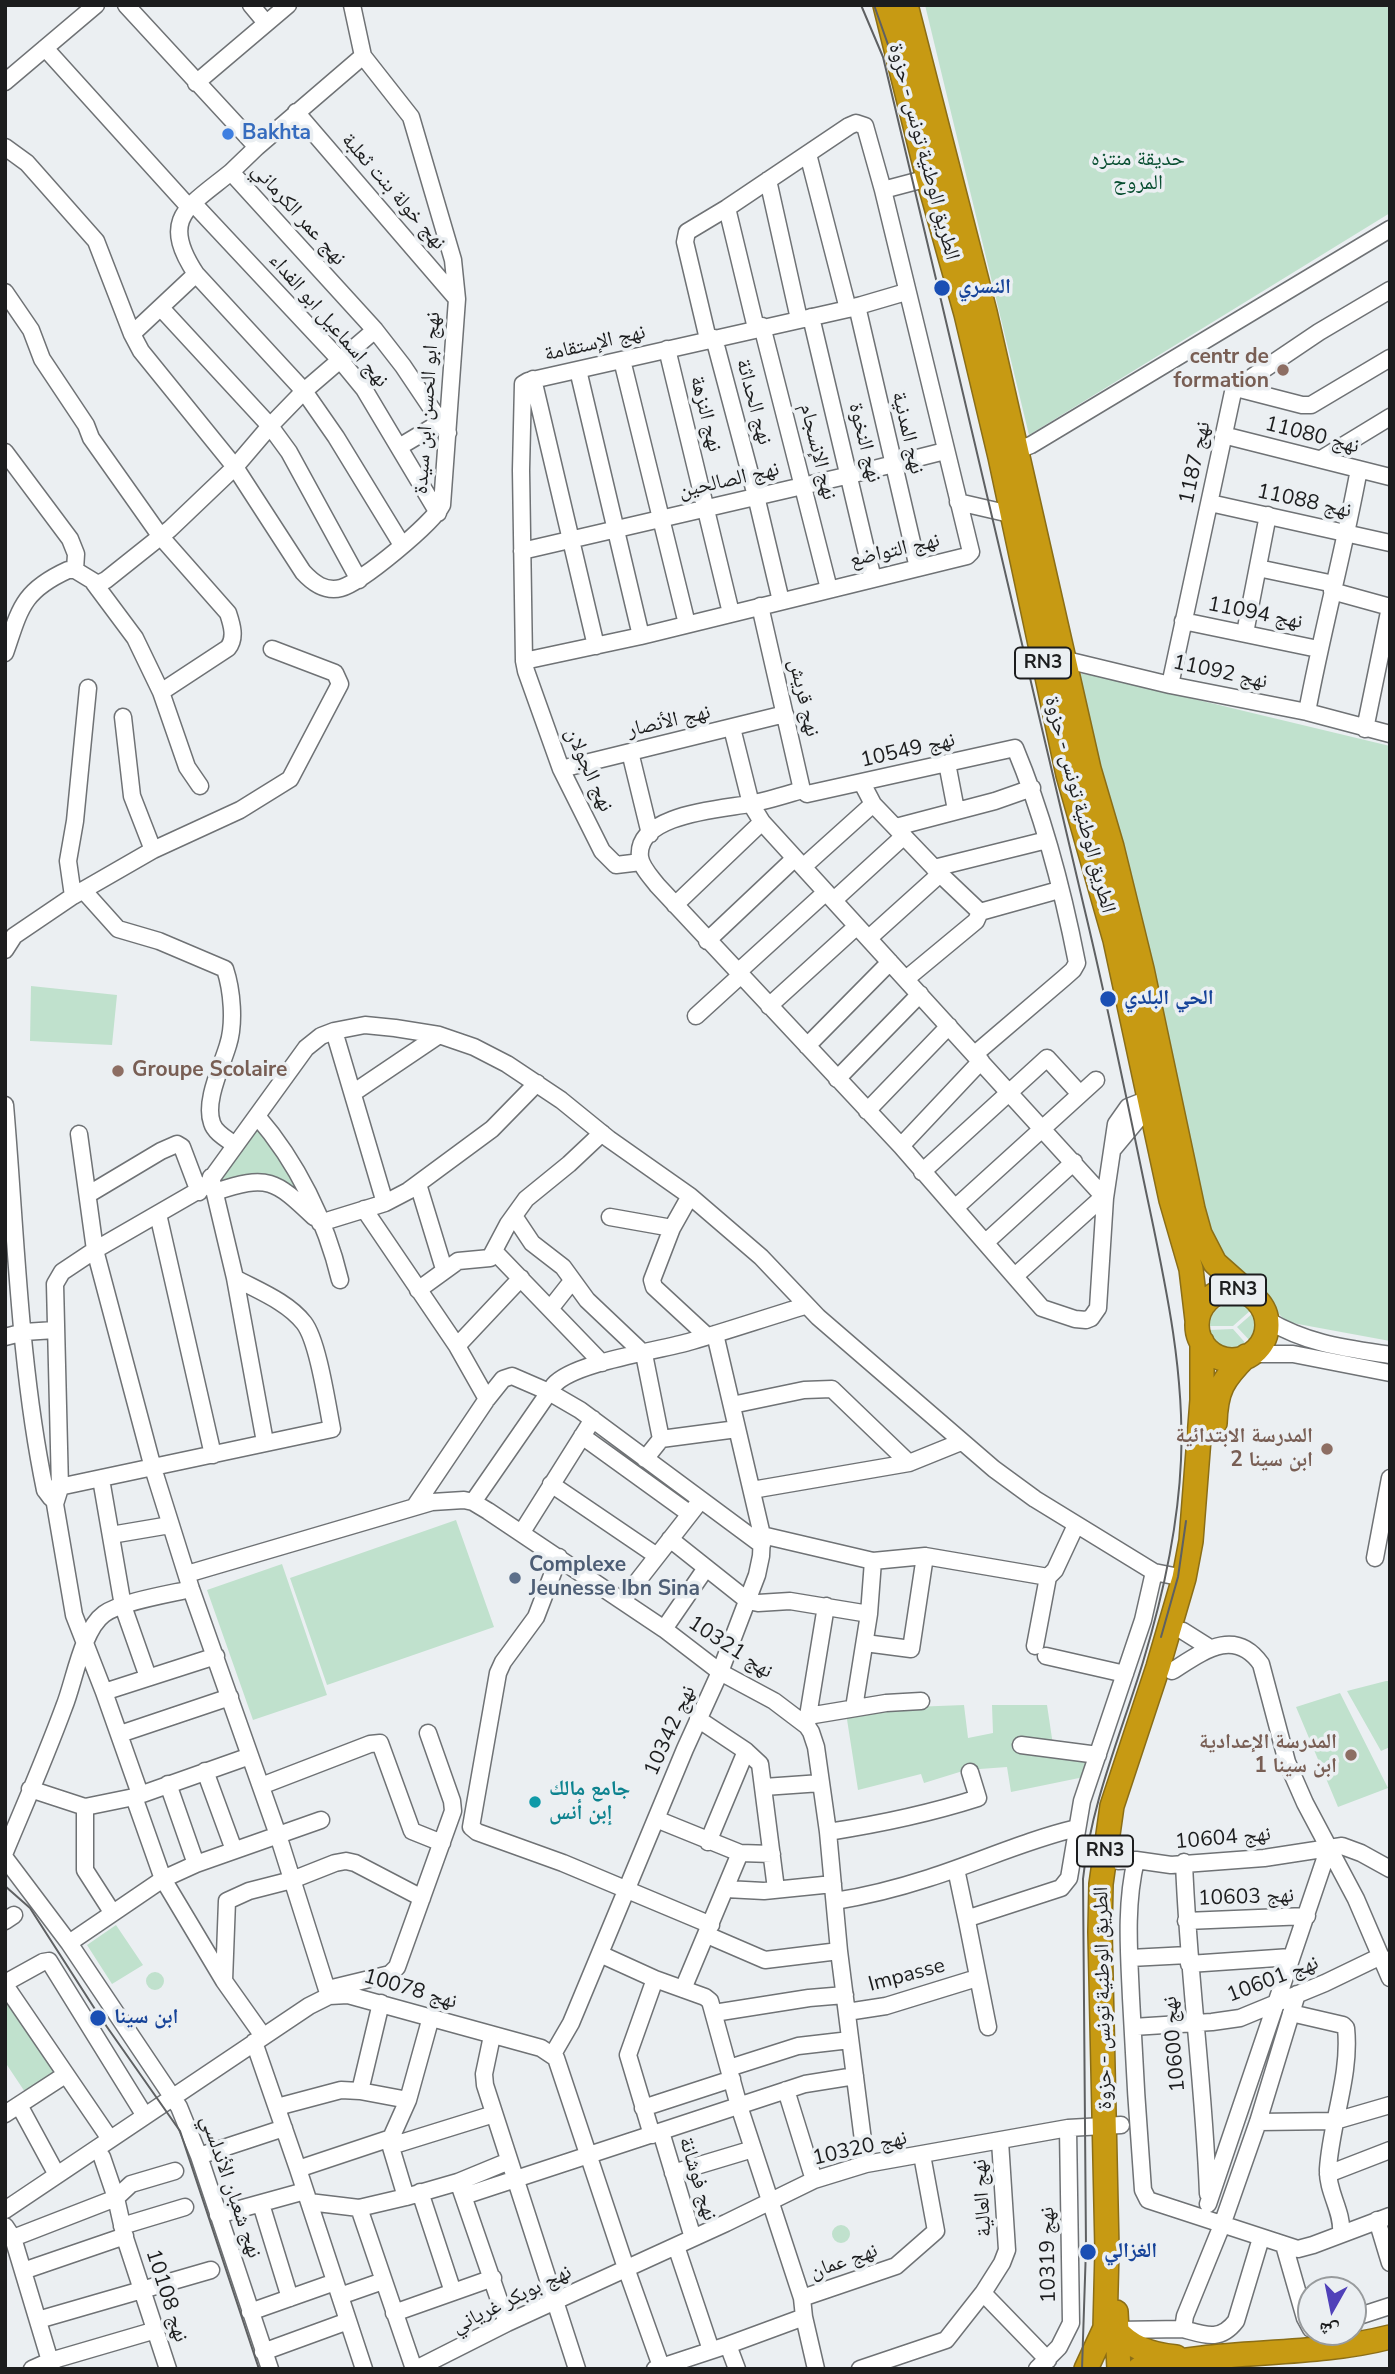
<!DOCTYPE html>
<html>
<head>
<meta charset="utf-8">
<style>
	body { margin:0 }
	#map { position:relative; width:1395px; height:2374px; overflow:hidden; background:#ebeff2; font-family:"Nunito Sans","Noto Naskh Arabic",sans-serif }
	canvas { display:block }
	.frame { position:absolute; inset:0; border:7px solid #1c1d1e; pointer-events:none }
	.north { position:absolute; left:1297px; top:2276px; width:70px; height:70px; box-sizing:border-box; background:#ebeff2; border:2px solid #989b9d; border-radius:50%; rotate:189deg; font-size:19px; font-weight:700; line-height:28px; text-align:center; color:#1c1d1e }
	.north::after { content:''; display:block; margin:auto; width:24px; height:32px; background:#5041b9; clip-path:polygon(50% 0,100% 100%,50% 72%,0 100%) }
</style>
</head>
<body>
<div id="map">
<canvas width="1395" height="2374"></canvas>
<div class="frame"></div>
<div class="north">ش</div>
</div>
<script>
const context = document.querySelector('canvas').getContext('2d');
context.lineJoin = 'round';
function fillPath(path, color) {
  context.fillStyle = color;
  context.fill(path, 'evenodd');
}
function trace(path, color, width, dash) {
  context.strokeStyle = color;
  context.lineWidth = width;
  context.lineCap = dash ? 'butt' : 'round';
  context.setLineDash(dash || []);
  context.stroke(path);
}
function label(font, color, halo, rows, align = 'center') {
  context.font = font + ' "Nunito Sans","Noto Naskh Arabic",sans-serif';
  context.lineWidth = 7;
  context.setLineDash([]);
  context.textBaseline = 'middle';
  context.strokeStyle = halo;
  context.fillStyle = color;
  for (const [text, x, y, turn = 0] of rows) {
    context.save();
    context.translate(x, y);
    context.rotate((+turn || 0) * Math.PI / 180);
    context.textAlign = isNaN(turn) ? turn : align;
    if (halo) context.strokeText(text, 0, 0);
    context.fillText(text, 0, 0);
    context.restore();
  }
}
const green = new Path2D(`
	M 925,5 L 1390,5 L 1390,213 L 1029,435 Z
	M 1075,673 L 1098,676 L 1390,746 L 1390,1341 L 1287,1322 L 1210,1246 Z
	M 31,986 L 117,995 L 112,1045 L 30,1041 Z
	M 258,1128 L 287,1169 L 297,1192 L 277,1178 L 257,1177 L 220,1182 Z
	M 1232,1303 L 1242,1305 L 1251,1310 L 1233,1326 L 1208,1326 C 1211,1312 1219,1305 1232,1303 Z
	M 1253,1313 L 1258,1329 L 1252,1343 L 1237,1327 Z
	M 1233,1329 L 1249,1347 C 1230,1355 1215,1352 1209,1330 Z
	M 456,1520 L 494,1627 L 327,1685 L 290,1578 Z
	M 282,1564 L 327,1695 L 253,1720 L 207,1590 Z
	M 1386,1681 L 1390,1681 L 1390,1747 L 1381,1751 L 1347,1691 Z
	M 1340,1693 L 1388,1788 L 1338,1807 L 1296,1707 Z
	M 964,1705 L 968,1738 L 993,1733 L 992,1705 L 1047,1705 L 1053,1745 L 1094,1749 L 1084,1777 L 1011,1792 L 1007,1767 L 966,1770 L 924,1783 L 921,1774 L 858,1790 L 846,1713 L 887,1708 Z
	M 116,1925 L 143,1965 L 112,1984 L 87,1945 Z
	M146 1981a9 9 0 1 1 18 0a9 9 0 1 1-18 0Z
	M 5,1995 L 56,2072 L 25,2092 L 5,2062 Z
	M832 2234a9 9 0 1 1 18 0a9 9 0 1 1-18 0Z`);
const minor = new Path2D(`
	M 126,5 L 257,147 L 231,172 L 375,330 L 403,366 L 448,433
	M 251,5 L 266,23
	M 45,48 L 188,206
	M 5,82 L 96,5
	M 196,83 L 288,5
	M 296,112 L 457,299
	M 5,147 L 27,163 L 96,241 L 132,334 L 141,351 L 235,467 L 303,572 C 313,583 325,592 341,588 C 361,583 433,523 442,505 L 457,299 L 453,260 L 411,117 L 363,56 L 352,5
	M 257,147 L 363,56
	M 808,154 L 848,309
	M 231,172 C 188,207 159,218 196,274 L 304,391 L 336,437 L 402,545
	M 768,180 L 799,319
	M 883,190 L 936,176
	M 193,203 L 341,361 L 364,389 L 438,513
	M 727,208 L 756,328
	M 5,292 L 31,330 L 42,359 L 86,425 L 91,438 L 161,537 L 228,613 C 232,625 236,638 228,648 L 161,692
	M 857,306 L 918,568
	M 161,308 L 270,426 L 289,452 L 359,580
	M 811,317 L 873,579
	M 762,326 L 829,589
	M 132,334 L 196,274
	M 714,338 L 756,496 L 781,601
	M 667,349 L 731,613
	M 622,360 L 687,624
	M 578,370 L 641,636
	M 533,379 L 596,646
	M 1236,388 L 1302,405 L 1311,405 L 1390,358
	M 1223,435 L 1390,477
	M 399,447 L 441,422
	M 5,452 L 70,539 L 76,554 L 75,570
	M 1008,454 L 1031,445 L 1390,229
	M 1321,459 L 1390,417
	M 958,502 L 1010,514
	M 1210,503 L 1390,543
	M 522,551 L 850,475 L 945,451
	M 1258,568 L 1334,584
	M 94,583 L 135,638 L 161,692 L 187,767 L 200,786
	M 1332,591 L 1390,607 L 1365,729
	M 760,606 L 802,790 L 807,794 L 1015,748 C 1043,815 1063,891 1077,963 L 1073,970 L 1064,978 L 975,1054
	M 1183,621 L 1318,649
	M 1245,633 L 1268,515
	M 5,653 C 20,609 22,591 68,570 L 75,570 L 98,584 L 106,580 L 170,529 L 235,467 L 270,426 L 304,391 L 375,330
	M 1058,658 L 1170,685 L 1307,712 L 1390,734
	M 524,661 L 641,636 L 967,556 L 971,552 L 883,190 L 865,126 L 856,123 L 849,126 L 727,208 L 687,232 L 685,242 L 708,339
	M 1170,685 L 1233,392 L 1236,388 L 1319,332 L 1390,290
	M 1307,712 C 1322,631 1344,551 1359,469
	M 123,717 L 132,796 L 153,850
	M 732,728 L 751,804 L 762,822 L 1105,1198
	M 630,752 L 650,834
	M 947,763 L 956,810
	M 561,769 L 785,714
	M 862,783 L 873,804 L 940,874 L 980,912 L 976,921 L 906,979
	M 802,790 C 785,795 767,801 749,804 C 722,809 635,814 640,857 C 641,867 651,877 657,885 L 901,1146 L 1042,1308 L 1075,1319 L 1086,1320 L 1091,1318 L 1098,1308 L 1105,1198 L 1116,1124 L 1128,1107 L 1156,1096
	M 896,827 L 995,801 L 1032,788
	M 641,862 L 616,865 L 602,851 L 561,769 L 526,671 L 524,661 L 521,470 L 523,384 L 528,381 L 848,309 L 906,292
	M 803,867 L 873,804
	M 934,868 L 1047,840
	M 83,890 L 118,929 L 159,941 L 225,969 C 232,990 235,1023 228,1045 C 222,1066 204,1101 212,1123 C 215,1133 227,1139 235,1145
	M 73,896 L 68,861 L 75,821 L 88,688
	M 834,900 L 904,836
	M 675,905 L 762,822
	M 980,912 L 1059,890
	M 869,938 L 940,874
	M 707,941 L 795,858
	M 5,950 L 14,936 L 73,896 L 153,850 L 240,810 L 290,779 L 340,684 L 335,673 L 272,649
	M 738,972 L 826,892
	M 769,1006 L 857,926
	M 696,1016 L 741,975
	M 334,1031 L 385,1203
	M 807,1046 L 890,962
	M 837,1079 L 920,994
	M 353,1093 L 439,1035
	M 5,1105 C 16,1233 19,1364 45,1490 L 51,1498
	M 867,1111 L 949,1026
	M 257,1116 C 297,1162 326,1221 340,1280
	M 79,1134 L 95,1250 L 153,1468 L 191,1589 L 278,1835 L 329,1996
	M 901,1146 L 981,1061
	M 1114,1148 L 1139,1118 L 1161,1108
	M 922,1172 L 1047,1058 L 1080,1094
	M 211,1177 L 235,1278 L 265,1442
	M 418,1184 L 444,1269
	M 215,1192 C 268,1174 275,1180 314,1217
	M 89,1194 L 161,1151 L 177,1144 L 182,1147 L 199,1192
	M 690,1196 L 672,1228 L 652,1280 L 654,1287 L 707,1336
	M 955,1208 L 1096,1080
	M 364,1209 L 457,1346 L 487,1399
	M 158,1214 L 213,1455
	M 514,1216 L 532,1243 L 563,1267 L 587,1300 L 644,1354 L 661,1439 L 645,1459
	M 610,1217 L 672,1228
	M 320,1223 L 385,1203 L 408,1191 L 492,1129 L 537,1083
	M 986,1242 L 1074,1162
	M 494,1251 L 602,1363
	M 1015,1276 L 1104,1196
	M 418,1290 L 458,1261 L 490,1258 L 508,1224 L 526,1199 L 569,1164 L 602,1133
	M 550,1309 L 572,1281
	M 1267,1320 C 1308,1344 1344,1348 1390,1355
	M 5,1337 L 24,1332 L 55,1330
	M 457,1346 L 521,1278
	M 1251,1354 L 1293,1354 L 1390,1373
	M 732,1405 L 804,1390 L 832,1389 L 909,1463
	M 582,1436 L 690,1514
	M 661,1439 L 737,1429
	M 101,1479 L 123,1606 L 148,1677
	M 551,1484 L 657,1556
	M 45,1490 L 332,1429 C 327,1404 318,1341 304,1323 C 288,1302 257,1290 235,1278
	M 752,1490 L 909,1463 L 961,1442
	M 473,1502 L 554,1385 C 574,1362 659,1351 692,1341 C 730,1330 768,1317 805,1306
	M 415,1506 L 487,1399 L 503,1379 L 512,1376 L 549,1392 L 580,1410 L 762,1545
	M 522,1532 L 593,1419
	M 111,1535 L 170,1525
	M 762,1535 L 873,1561 L 925,1556 L 1048,1577 L 1055,1570 L 1076,1525
	M 670,1539 L 748,1601 L 758,1603 L 790,1601 L 869,1614
	M 559,1557 L 536,1617 L 503,1662 L 498,1673 L 471,1827 L 477,1832 L 563,1863 L 711,1925
	M 1375,1558 L 1390,1478
	M 187,1574 L 432,1502 L 464,1500 L 473,1502 L 488,1511 L 664,1629 L 720,1672 L 774,1701 L 807,1726 L 811,1732 L 816,1747 L 828,1832 L 839,1951 L 866,2164
	M 622,1601 L 697,1505
	M 664,1629 L 706,1568
	M 1183,1631 L 1210,1648
	M 865,1643 L 911,1649 L 925,1556
	M 1035,1646 L 1048,1577
	M 1046,1656 L 1125,1674
	M 1172,1671 C 1201,1653 1234,1626 1261,1664 L 1287,1762 L 1305,1803 L 1356,1899 L 1390,1978
	M 104,1692 L 216,1656
	M 854,1708 L 869,1614 L 873,1561
	M 808,1716 L 826,1606
	M 698,1719 L 746,1751 L 760,1764 L 776,1889
	M 807,1726 L 808,1716 L 886,1703 L 921,1701
	M 120,1734 L 230,1697
	M 1021,1745 L 1098,1755
	M 205,1771 L 234,1850
	M 168,1784 L 196,1864
	M 261,1786 L 370,1744 L 380,1743 L 412,1831 L 442,1843
	M 764,1787 L 821,1783
	M 30,1789 L 85,1807 L 85,1870 L 112,1912
	M 140,1794 L 104,1692 L 74,1615 L 55,1504 L 60,1488 L 55,1284 L 62,1272 L 95,1250 L 206,1186 L 306,1048 L 321,1036 L 334,1031 L 365,1025 L 395,1028 L 439,1035 L 474,1047 L 507,1064 L 561,1100 L 609,1139 L 690,1196 L 761,1257 L 818,1317 L 994,1469 L 1035,1499 L 1154,1572 L 1184,1578
	M 134,1797 L 163,1879 L 224,1981 L 263,2036
	M 85,1807 L 134,1797 L 250,1756
	M 656,1819 L 740,1853 L 772,1854
	M 828,1832 C 880,1824 928,1814 978,1798 L 970,1772
	M 708,1842 L 746,1751
	M 5,1852 C 25,1804 46,1756 64,1707 C 74,1683 82,1630 104,1614 C 120,1602 169,1594 191,1589
	M 5,1858 L 69,1943 L 179,2107 L 199,2156 L 270,2369
	M 1136,1860 C 1125,1905 1129,1952 1131,1998 C 1134,2062 1138,2126 1143,2190 L 1148,2200 L 1298,2249 L 1313,2245 L 1390,2216
	M 1118,1861 L 1136,1860 L 1171,1865 L 1264,1858 L 1342,1846 L 1361,1853 L 1390,1869
	M 1184,1862 C 1188,1973 1204,2083 1208,2194
	M 956,1869 L 967,1921
	M 726,1889 L 764,1891 L 833,1884
	M 835,1901 C 867,1896 898,1888 929,1878 C 979,1862 1026,1840 1077,1828
	M 5,1921 L 14,1915
	M 1186,1921 L 1307,1916
	M 707,1935 L 765,1960 L 839,1951
	M 69,1943 L 163,1879 L 196,1864 L 321,1820
	M 600,1954 L 655,1979 L 705,1997 L 710,2001 L 739,2106 L 802,2298 L 804,2317 L 728,2345 L 655,2369
	M 1130,1958 L 1188,1955
	M 1189,1964 L 1291,1957
	M 224,1981 L 227,1901 L 249,1891 L 292,1880 L 335,1863 L 346,1861 L 355,1863 L 422,1898
	M 5,1983 L 43,1962 L 49,1961 L 145,2116
	M 5,1985 L 110,2139
	M 328,1989 L 390,1974 L 397,1967 L 453,1811 L 452,1801 L 428,1733
	M 683,1989 L 740,1853
	M 847,2012 L 886,2006 L 977,1978
	M 714,2013 L 809,1998 L 845,1995
	M 1291,2013 L 1343,2025 L 1346,2028 C 1351,2075 1331,2122 1328,2169 C 1327,2192 1343,2211 1341,2233
	M 988,2027 L 967,1921 L 972,1917 L 1061,1888 L 1069,1878 L 1082,1801 L 1143,1620 L 1154,1572
	M 1133,2027 L 1212,2022 L 1240,2018 L 1325,1983 L 1381,1956
	M 492,2036 L 484,2074 L 485,2085 L 577,2369
	M 254,2042 L 298,2169 L 364,2369
	M 553,2054 L 571,2023 L 685,1749 L 720,1672 L 757,1575 L 761,1556 L 762,1535 L 715,1334
	M 729,2068 L 798,2046 L 850,2040
	M 786,2090 L 814,2180
	M 360,2091 L 381,2003
	M 19,2105 L 57,2175
	M 277,2107 L 341,2090 L 360,2091 L 408,2100
	M 643,2108 L 732,2079
	M 5,2114 L 65,2075
	M 1258,2122 L 1335,2121 L 1390,2105
	M 661,2132 L 693,2238
	M 652,2135 L 628,2055 L 655,1979
	M 1000,2141 L 1007,2250 L 1002,2263 L 983,2293 L 1048,2360
	M 391,2146 L 494,2114
	M 199,2156 L 284,2128
	M 102,2157 L 116,2198 L 131,2184 L 175,2171
	M 298,2169 L 391,2138
	M 673,2173 L 753,2149
	M 1328,2174 L 1390,2150
	M 460,2187 L 507,2323
	M 420,2192 L 453,2292
	M 464,2196 L 805,2084 L 855,2076
	M 406,2197 L 390,2144 L 391,2138 L 408,2100 L 431,2017
	M 309,2202 L 359,2208 L 406,2197 L 458,2182 L 509,2161
	M 261,2204 L 290,2298
	M 1208,2204 L 1328,1850
	M 359,2208 L 414,2369
	M 5,2210 L 309,2006 L 329,1996 L 348,1995 L 541,2048 L 556,2058 L 626,2268 L 662,2369
	M 218,2215 L 305,2191
	M 1377,2220 L 1390,2263
	M 5,2226 L 13,2238 L 50,2361 L 32,2369
	M 122,2226 L 185,2207
	M 13,2238 L 116,2198 L 125,2238 L 168,2369
	M 1284,2245 L 1305,2318 L 1311,2329
	M 676,2246 L 711,2350
	M 23,2271 L 125,2236
	M 340,2296 L 383,2281
	M 802,2298 L 896,2266 L 936,2231 L 922,2155
	M 250,2312 L 335,2282
	M 394,2313 L 493,2278
	M 804,2317 L 816,2369
	M 1353,2318 L 1390,2306
	M 38,2320 L 211,2270
	M 1183,2329 C 1205,2335 1220,2342 1236,2321 L 1261,2238
	M 1116,2330 L 1183,2329 L 1185,2316 L 1222,2225 L 1258,2122 L 1297,1994
	M 728,2345 L 737,2369
	M 263,2352 L 348,2321
	M 52,2369 L 50,2361 L 156,2330
	M 416,2369 L 507,2323 L 726,2223 L 814,2180 L 866,2164 L 1068,2128 L 1121,2125
	M 860,2369 L 946,2340 L 983,2293
	M 1037,2369 L 1059,2347 L 1071,2323 L 1068,2128`);
const highway = new Path2D(`
	M 885,5 L 928,178 L 966,314 L 1000,457 L 1068,775 L 1115,940 L 1171,1200 L 1191,1269 L 1197,1320
	M 906,5 L 985,312 L 1089,769 L 1112,847 L 1142,969 L 1193,1209 L 1200,1234 L 1215,1263 L 1251,1295
	M1197 1325a35 35 0 1 1 70 0a35 35 0 1 1-70 0Z
	M 1215,1423 C 1216,1390 1223,1379 1246,1356
	M 1116,2312 L 1119,2369
	M 1116,2330 C 1131,2349 1154,2355 1176,2357
	M 1086,2369 L 1105,2328 L 1107,2250 L 1100,1932 L 1101,1884 L 1112,1806 L 1158,1667 L 1184,1578 L 1191,1541 L 1202,1400 L 1202,1342
	M 1139,2369 C 1221,2348 1308,2358 1390,2337`);
const tram = new Path2D(`
	M 861,5 L 883,57 C 951,340 1017,623 1084,907 C 1106,998 1125,1090 1144,1182 C 1163,1273 1185,1366 1181,1460 C 1178,1529 1163,1596 1143,1662 C 1121,1734 1091,1803 1083,1879 L 1086,2248 L 1082,2369
	M 874,5 L 892,56
	M 1161,1637 L 1178,1577 L 1186,1521
	M 5,1886 L 30,1908 L 100,2017 L 180,2131 L 259,2369`);
const markers = [
	[228,134,7,"#3f7fe0"],
	[942,288,9,"#1a4fb4"],
	[1283,370,7,"#8d6e63"],
	[1108,999,9,"#1a4fb4"],
	[118,1071,7,"#8d6e63"],
	[1327,1449,7,"#8d6e63"],
	[515,1578,7,"#5c6f8a"],
	[1351,1755,7,"#8d6e63"],
	[535,1802,7,"#0f9aa8"],
	[98,2018,9,"#1a4fb4"],
	[1088,2252,9,"#1a4fb4"]
];
const shields = [
	[1043,663,56],
	[1238,1290,56],
	[1105,1851,56]
];
const shieldNames = [
	["RN3",1043,663],
	["RN3",1238,1290],
	["RN3",1105,1851]
];
const shopNames = [
	["Bakhta",242,134]
];
const streetNames = [
	["الطريق الوطنية تونس - حزوة",923,152,75],
	["نهج خولة بنت ثعلبة",393,192,49],
	["نهج عمر الكرماني",298,215,48],
	["نهج اسماعيل ابو الفداء",328,321,49],
	["نهج الإستقامة",595,344,-13],
	["نهج الحداثة",753,402,75],
	["نهج ابو الحسن ابن سيدة",428,403,-86],
	["نهج النزهة",705,414,76],
	["نهج المدنية",907,433,77],
	["نهج 11080",1312,436,14],
	["نهج النخوة",864,443,76],
	["نهج الإنسجام",817,452,76],
	["نهج 1187",1196,463,-78],
	["نهج الصالحين",729,481,-13],
	["نهج 11088",1304,502,12],
	["نهج التواضع",895,551,-13],
	["نهج 11094",1255,614,11],
	["نهج 11092",1220,673,12],
	["نهج قريش",803,698,77],
	["نهج الأنصار",669,722,-13],
	["نهج 10549",908,751,-13],
	["نهج الجولان",588,770,66],
	["الطريق الوطنية تونس - حزوة",1079,805,75],
	["نهج 10321",730,1648,33],
	["نهج 10342",671,1731,-66],
	["نهج 10604",1223,1839,-5],
	["نهج 10603",1246,1898,-2],
	["Impasse",907,1976,-15],
	["نهج 10601",1273,1980,-21],
	["نهج 10078",410,1990,16],
	["الطريق الوطنية تونس - حزوة",1104,1998,-91],
	["نهج 10600",1175,2044,-95],
	["نهج 10320",860,2149,-13],
	["نهج فوشانة",697,2179,73],
	["نهج شعبان الأندلسي",230,2187,71],
	["نهج العالية",983,2198,-94],
	["نهج 10319",1049,2255,-91],
	["نهج عمان",844,2262,-19],
	["نهج 10108",166,2296,72],
	["نهج بوبكر غرياني",512,2300,-26]
];
const parkNames = [
	["حديقة منتزه",1138,160],
	["المروج",1138,184]
];
const transitNames = [
	["النسري",958,288],
	["الحي البلدي",1124,999],
	["ابن سينا",114,2018],
	["الغزالي",1104,2252]
];
const educationNames = [
	["centr de",1269,358],
	["formation",1269,382],
	["Groupe Scolaire",132,1071,"left"],
	["المدرسة الابتدائية",1313,1437],
	["ابن سينا 2",1313,1461],
	["المدرسة الإعدادية",1337,1743],
	["ابن سينا 1",1337,1767]
];
const serviceNames = [
	["Complexe",529,1566],
	["Jeunesse Ibn Sina",529,1590]
];
const cultureNames = [
	["جامع مالك",549,1790],
	["إبن أنس",549,1814]
];
fillPath(green, '#c0e1cd');
trace(minor, '#6f7275', 19);
trace(highway, '#8b6e17', 26);
trace(minor, '#fff', 16);
trace(highway, '#c79a13', 23);
trace(tram, '#5e6062', 2);
for (const [x, y, r, color] of markers) {
  const dot = new Path2D();
  dot.arc(x, y, r, 0, 2 * Math.PI);
  context.fillStyle = color;
  context.fill(dot);
  trace(dot, '#ebeff2', 2.5);
}
for (const [x, y, w] of shields) {
  const box = new Path2D();
  box.roundRect(x - w / 2, y - 15.5, w, 31, 5);
  context.fillStyle = '#ebeff2';
  context.fill(box);
  trace(box, '#1c1d1e', 2);
}
label('bold 19px', '#1c1d1e', null, shieldNames);
label('bold 21px', '#366cbe', '#ebeff2', shopNames, 'left');
label('21px', '#1c1d1e', '#ebeff2', streetNames);
label('21px', '#054c2e', '#ebeff2', parkNames);
label('bold 21px', '#164399', '#ebeff2', transitNames, 'left');
label('bold 21px', '#785e54', '#ebeff2', educationNames, 'right');
label('bold 21px', '#4e5e75', '#ebeff2', serviceNames, 'left');
label('bold 21px', '#0d838f', '#ebeff2', cultureNames, 'left');
</script>
</body>
</html>
